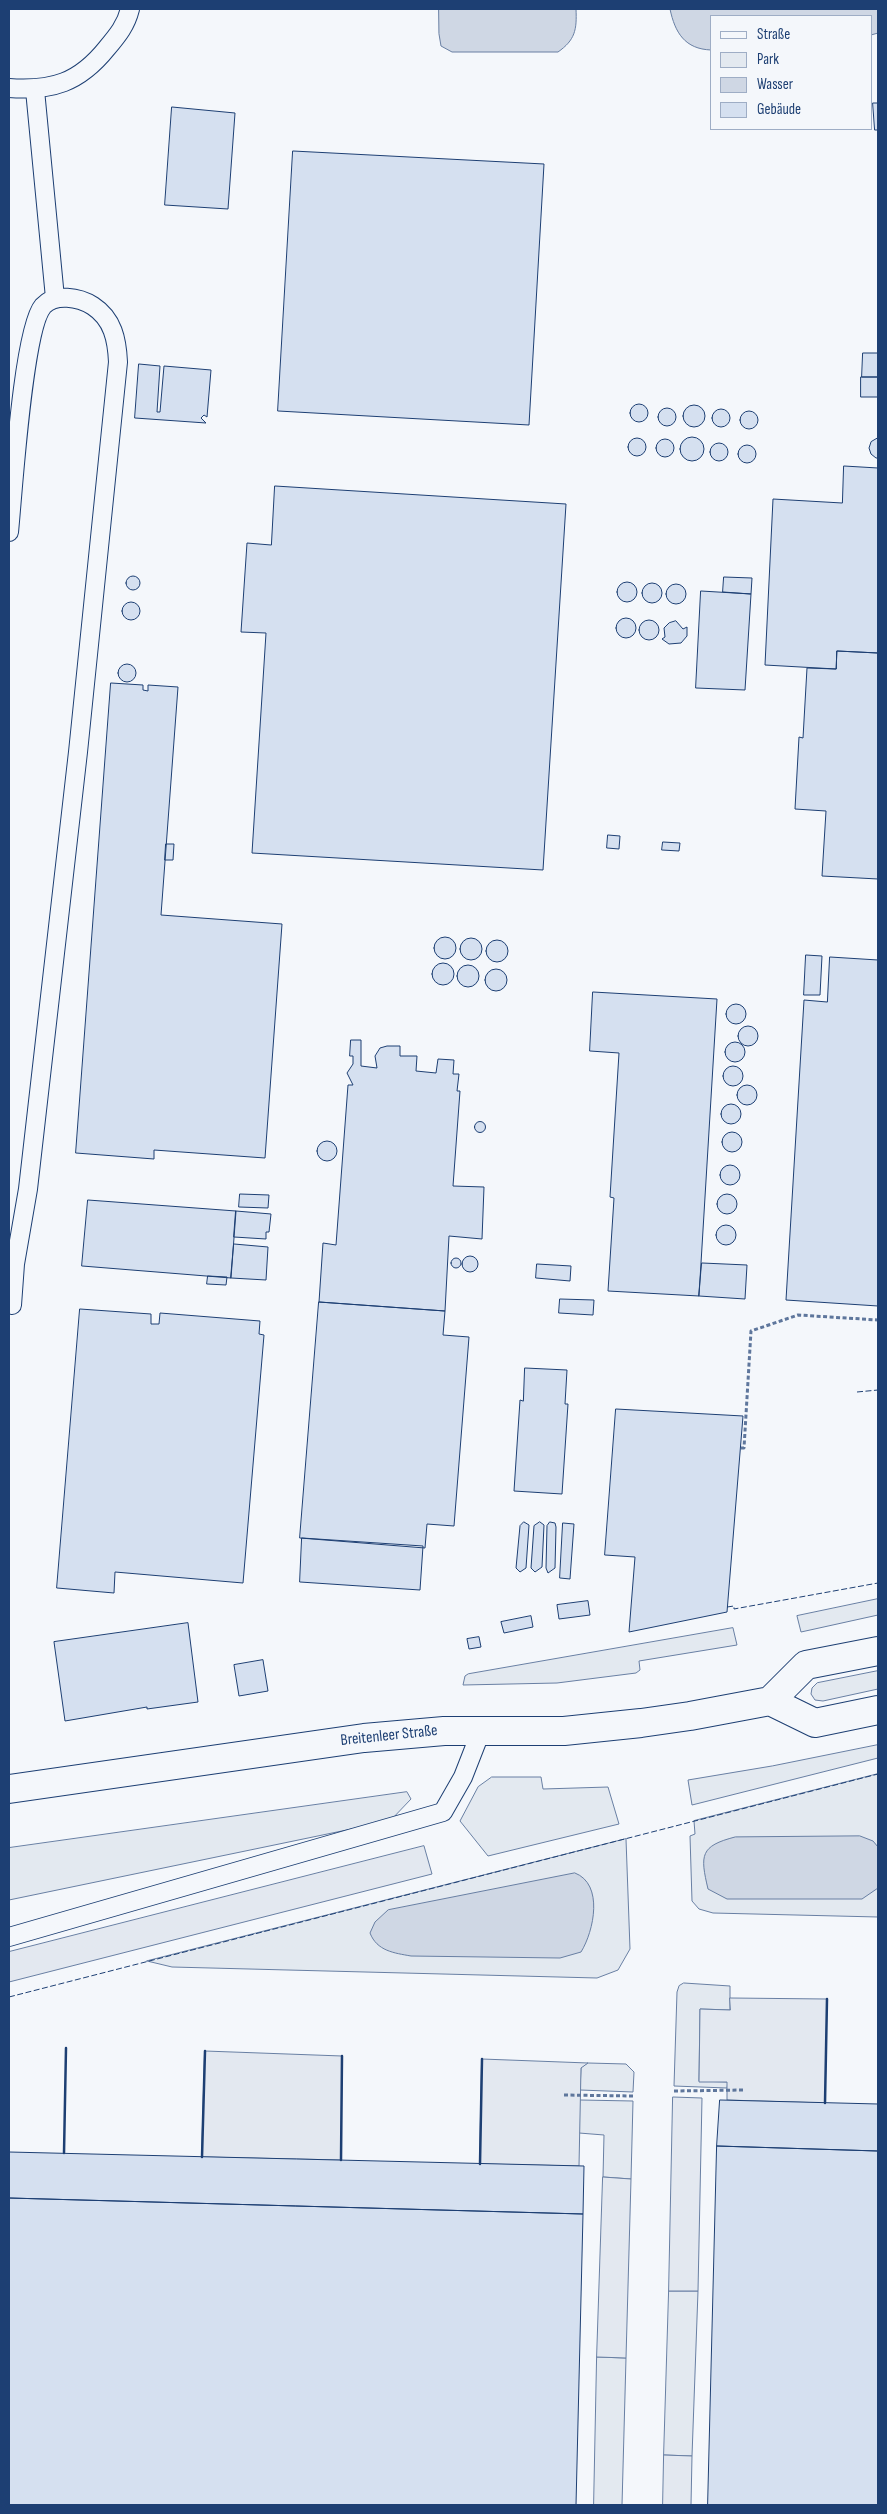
<!DOCTYPE html>
<html>
<head>
<meta charset="utf-8">
<style>
	body { margin:0 }
	#map { position:relative; width:887px; height:2514px; overflow:hidden; background:#f4f7fb; font-family:"Sofia Sans Condensed",sans-serif }
	canvas { display:block }
	.frame { position:absolute; inset:0; border:10px solid #1d3f73; pointer-events:none }
	.legend { position:absolute; left:710px; top:15px; width:162px; height:115px; box-sizing:border-box; background:#f4f7fb; border:1px solid #9eadc5; margin:0; padding:6px 9px; list-style:none; font-size:15px; color:#1d3f73 }
	.legend li { display:flex; align-items:center; gap:10px; height:25px }
	.legend b { width:25px; border:1px solid #9eadc5 }
</style>
</head>
<body>
<div id="map">
<canvas width="887" height="2514"></canvas>
<div class="frame"></div>
<ul class="legend">
<li><b style="height:6px;background:#f4f7fb"></b>Straße</li>
<li><b style="height:14px;background:#e3e9f0"></b>Park</li>
<li><b style="height:14px;background:#cfd7e4"></b>Wasser</li>
<li><b style="height:14px;background:#d5e0f0"></b>Gebäude</li>
</ul>
</div>
<script>
const context = document.querySelector('canvas').getContext('2d');
context.lineJoin = 'round';
function fillPath(path, color) {
  context.fillStyle = color;
  context.fill(path, 'evenodd');
}
function trace(path, color, width, dash) {
  context.strokeStyle = color;
  context.lineWidth = width;
  context.lineCap = dash ? 'butt' : 'round';
  context.setLineDash(dash || []);
  context.stroke(path);
}
function label(font, color, halo, rows, align = 'center') {
  context.font = font + ' "Sofia Sans Condensed",sans-serif';
  context.lineWidth = 4;
  context.setLineDash([]);
  context.textBaseline = 'middle';
  context.strokeStyle = halo;
  context.fillStyle = color;
  for (const [text, x, y, turn = 0] of rows) {
    context.save();
    context.translate(x, y);
    context.rotate((+turn || 0) * Math.PI / 180);
    context.textAlign = isNaN(turn) ? turn : align;
    if (halo) context.strokeText(text, 0, 0);
    context.fillText(text, 0, 0);
    context.restore();
  }
}
const green = new Path2D(`
	M 878,1599 L 878,1615 L 801,1632 L 797,1616 Z
	M 733,1628 L 737,1645 L 639,1661 L 640,1670 L 636,1673 L 557,1683 L 463,1685 L 465,1676 L 468,1674 Z
	M 878,1671 L 878,1689 L 823,1701 L 815,1700 L 811,1694 L 812,1688 L 817,1683 Z
	M 878,1745 L 878,1758 L 692,1805 L 688,1780 L 772,1766 Z
	M 878,1774 L 878,1917 L 713,1913 L 699,1909 L 692,1901 L 690,1836 L 695,1834 L 694,1821 Z
	M 492,1777 L 541,1777 L 543,1789 L 608,1787 L 619,1824 L 488,1856 L 460,1821 L 478,1787 Z
	M 407,1792 L 411,1799 L 390,1821 L 9,1900 L 9,1848 Z
	M 626,1839 L 630,1949 L 618,1970 L 597,1978 L 172,1967 L 147,1961 Z
	M 684,1983 L 730,1986 L 730,2010 L 700,2009 L 699,2081 L 728,2082 L 727,2088 L 674,2086 L 677,1992 L 679,1986 Z
	M 588,2063 L 626,2064 L 634,2072 L 633,2092 L 580,2090 L 581,2068 Z
	M 580,2100 L 633,2101 L 631,2179 L 603,2177 L 604,2135 L 579,2133 Z
	M 669,2291 L 698,2291 L 692,2456 L 664,2455 Z
	M 597,2357 L 626,2358 L 622,2505 L 594,2505 Z`);
const parking = new Path2D(`
	M 424,1846 L 432,1874 L 9,1982 L 9,1952 Z
	M 730,1998 L 827,1999 L 825,2103 L 727,2100 L 727,2082 L 699,2082 L 700,2009 L 730,2010 Z
	M 205,2051 L 342,2056 L 341,2160 L 202,2157 Z
	M 482,2059 L 588,2063 L 581,2068 L 579,2166 L 480,2164 Z
	M 673,2097 L 702,2098 L 698,2291 L 669,2291 Z
	M 603,2177 L 631,2179 L 626,2358 L 597,2357 Z
	M 664,2455 L 692,2456 L 691,2505 L 663,2505 Z`);
const water = new Path2D(`
	M 439,9 L 576,9 C 577,30 575,40 558,52 L 452,52 L 441,46 L 439,34 Z
	M 670,9 L 878,9 L 878,33 L 871,35 L 871,16 L 711,16 L 711,50 C 685,49 675,33 670,9 Z
	M 860,1836 L 873,1841 L 878,1847 L 878,1888 L 862,1899 L 727,1899 L 708,1889 C 700,1855 700,1846 735,1837 Z
	M 575,1873 C 604,1884 594,1931 581,1952 L 560,1958 L 411,1956 C 394,1953 377,1951 370,1933 L 375,1922 L 388,1910 Z`);
const building = new Path2D(`
	M 873,103 L 878,103 L 878,130 L 875,130 Z
	M 172,107 L 235,113 L 228,209 L 165,205 Z
	M 293,151 L 544,164 L 529,425 L 278,411 Z
	M 863,353 L 878,353 L 878,377 L 862,377 Z
	M 139,364 L 160,366 L 157,412 L 160,412 L 164,366 L 211,370 L 207,417 L 204,415 L 201,418 L 206,423 L 135,418 Z
	M 861,377 L 878,377 L 878,397 L 861,397 Z
	M630 413a9 9 0 1 1 18 0a9 9 0 1 1-18 0Z
	M683 416a11 11 0 1 1 22 0a11 11 0 1 1-22 0Z
	M658 417a9 9 0 1 1 18 0a9 9 0 1 1-18 0Z
	M712 418a9 9 0 1 1 18 0a9 9 0 1 1-18 0Z
	M740 420a9 9 0 1 1 18 0a9 9 0 1 1-18 0Z
	M680 449a12 12 0 1 1 24 0a12 12 0 1 1-24 0Z
	M 878,438 L 878,458 L 876,458 L 871,454 L 869,448 L 871,442 Z
	M628 447a9 9 0 1 1 18 0a9 9 0 1 1-18 0Z
	M656 448a9 9 0 1 1 18 0a9 9 0 1 1-18 0Z
	M710 452a9 9 0 1 1 18 0a9 9 0 1 1-18 0Z
	M738 454a9 9 0 1 1 18 0a9 9 0 1 1-18 0Z
	M 844,466 L 878,468 L 878,653 L 837,651 L 836,669 L 765,665 L 773,499 L 842,503 Z
	M 275,486 L 566,504 L 543,870 L 252,853 L 266,633 L 241,632 L 247,543 L 271,545 Z
	M126 583a7 7 0 1 1 14 0a7 7 0 1 1-14 0Z
	M 724,577 L 752,578 L 751,594 L 723,592 Z
	M617 592a10 10 0 1 1 20 0a10 10 0 1 1-20 0Z
	M642 593a10 10 0 1 1 20 0a10 10 0 1 1-20 0Z
	M666 594a10 10 0 1 1 20 0a10 10 0 1 1-20 0Z
	M 701,591 L 751,594 L 745,690 L 696,688 Z
	M122 611a9 9 0 1 1 18 0a9 9 0 1 1-18 0Z
	M616 628a10 10 0 1 1 20 0a10 10 0 1 1-20 0Z
	M639 630a10 10 0 1 1 20 0a10 10 0 1 1-20 0Z
	M 676,621 L 683,629 L 687,627 L 687,636 L 681,643 L 669,644 L 662,639 L 665,637 L 664,628 L 669,623 Z
	M 837,651 L 878,653 L 878,879 L 822,876 L 826,811 L 795,809 L 799,737 L 803,738 L 807,668 L 836,669 Z
	M118 673a9 9 0 1 1 18 0a9 9 0 1 1-18 0Z
	M 111,683 L 143,685 L 143,690 L 148,691 L 148,685 L 178,687 L 161,915 L 282,924 L 265,1158 L 154,1150 L 154,1159 L 76,1153 Z
	M 608,835 L 620,836 L 619,849 L 607,848 Z
	M 663,842 L 680,843 L 679,851 L 662,850 Z
	M 166,844 L 174,844 L 173,860 L 165,860 Z
	M434 948a11 11 0 1 1 22 0a11 11 0 1 1-22 0Z
	M460 949a11 11 0 1 1 22 0a11 11 0 1 1-22 0Z
	M486 951a11 11 0 1 1 22 0a11 11 0 1 1-22 0Z
	M 806,955 L 822,956 L 820,995 L 804,995 Z
	M 830,957 L 878,960 L 878,1306 L 786,1300 L 804,1000 L 827,1002 Z
	M432 974a11 11 0 1 1 22 0a11 11 0 1 1-22 0Z
	M457 976a11 11 0 1 1 22 0a11 11 0 1 1-22 0Z
	M485 980a11 11 0 1 1 22 0a11 11 0 1 1-22 0Z
	M 593,992 L 717,999 L 699,1296 L 608,1291 L 614,1198 L 610,1197 L 619,1053 L 590,1051 Z
	M726 1014a10 10 0 1 1 20 0a10 10 0 1 1-20 0Z
	M738 1036a10 10 0 1 1 20 0a10 10 0 1 1-20 0Z
	M 351,1040 L 361,1040 L 361,1066 L 377,1068 L 375,1056 L 380,1048 L 387,1046 L 400,1046 L 400,1056 L 417,1056 L 416,1071 L 436,1073 L 438,1059 L 454,1060 L 453,1074 L 459,1074 L 457,1091 L 460,1091 L 453,1186 L 484,1187 L 482,1239 L 449,1236 L 445,1311 L 319,1302 L 323,1243 L 336,1245 L 348,1085 L 353,1085 L 347,1073 L 353,1064 L 353,1056 L 350,1056 Z
	M725 1052a10 10 0 1 1 20 0a10 10 0 1 1-20 0Z
	M723 1076a10 10 0 1 1 20 0a10 10 0 1 1-20 0Z
	M737 1095a10 10 0 1 1 20 0a10 10 0 1 1-20 0Z
	M721 1114a10 10 0 1 1 20 0a10 10 0 1 1-20 0Z
	M474.5 1127a5.5 5.5 0 1 1 11 0a5.5 5.5 0 1 1-11 0Z
	M722 1142a10 10 0 1 1 20 0a10 10 0 1 1-20 0Z
	M317 1151a10 10 0 1 1 20 0a10 10 0 1 1-20 0Z
	M720 1175a10 10 0 1 1 20 0a10 10 0 1 1-20 0Z
	M 240,1194 L 269,1195 L 268,1208 L 239,1207 Z
	M717 1204a10 10 0 1 1 20 0a10 10 0 1 1-20 0Z
	M 88,1200 L 236,1211 L 231,1278 L 82,1266 Z
	M 236,1211 L 271,1214 L 269,1232 L 266,1232 L 266,1239 L 234,1237 Z
	M716 1235a10 10 0 1 1 20 0a10 10 0 1 1-20 0Z
	M 234,1244 L 268,1247 L 266,1280 L 231,1278 Z
	M462 1264a8 8 0 1 1 16 0a8 8 0 1 1-16 0Z
	M451 1263a5 5 0 1 1 10 0a5 5 0 1 1-10 0Z
	M 702,1263 L 747,1265 L 745,1299 L 699,1296 Z
	M 537,1264 L 571,1266 L 570,1281 L 536,1278 Z
	M 208,1276 L 227,1277 L 226,1285 L 207,1284 Z
	M 560,1299 L 594,1300 L 593,1315 L 559,1313 Z
	M 319,1302 L 445,1311 L 443,1335 L 469,1337 L 454,1526 L 427,1524 L 425,1548 L 300,1538 Z
	M 80,1309 L 151,1314 L 151,1324 L 159,1324 L 160,1313 L 260,1321 L 259,1334 L 264,1335 L 243,1583 L 115,1572 L 114,1593 L 57,1588 Z
	M 525,1368 L 567,1370 L 565,1404 L 568,1404 L 562,1494 L 514,1491 L 520,1400 L 523,1401 Z
	M 616,1409 L 743,1416 L 727,1612 L 629,1632 L 635,1557 L 605,1555 Z
	M 524,1522 L 529,1525 L 526,1568 L 520,1572 L 516,1568 L 520,1526 Z
	M 540,1522 L 544,1525 L 542,1567 L 535,1572 L 531,1568 L 534,1526 Z
	M 550,1522 L 555,1523 L 556,1527 L 555,1568 L 548,1573 L 546,1568 L 547,1526 Z
	M 563,1523 L 574,1524 L 570,1579 L 560,1578 Z
	M 302,1538 L 423,1546 L 420,1590 L 300,1582 Z
	M 588,1601 L 590,1615 L 559,1619 L 557,1605 Z
	M 531,1616 L 533,1627 L 504,1633 L 501,1622 Z
	M 188,1623 L 198,1702 L 147,1709 L 147,1707 L 65,1721 L 54,1642 Z
	M 479,1637 L 481,1647 L 469,1649 L 467,1639 Z
	M 263,1660 L 268,1691 L 239,1696 L 234,1665 Z
	M 720,2100 L 878,2104 L 878,2151 L 717,2146 Z
	M 717,2146 L 878,2151 L 878,2505 L 708,2505 Z
	M 9,2152 L 584,2166 L 583,2214 L 9,2198 Z
	M 9,2198 L 583,2214 L 576,2505 L 9,2505 Z`);
const path = new Path2D(`
	M 741,1448 L 744,1448 L 751,1331 L 798,1315 L 878,1320
	M 674,2091 L 744,2090
	M 564,2095 L 633,2096`);
const lane = new Path2D(`
	M 9,88 C 52,91 79,83 107,48 C 118,35 126,25 130,9
	M 35,90 L 55,298
	M 9,532 C 13,493 23,329 43,306 C 55,293 79,297 93,306 C 113,319 117,340 118,362 L 78,752 L 28,1189 L 15,1264 L 12,1305
	M 9,1937 L 443,1812 L 463,1777 L 481,1731`);
const secondary = new Path2D(`
	M 770,1701 L 815,1723 L 878,1710
	M 9,1789 L 364,1738 L 444,1731 L 564,1731 L 641,1723 L 690,1716 L 770,1701 L 806,1665 L 878,1651`);
const fence = new Path2D(`
	M 857,1392 L 878,1390
	M 727,1607 L 734,1606 L 734,1609 L 878,1583
	M 9,1997 L 878,1774`);
const wall = new Path2D(`
	M 825,2103 L 827,1999
	M 64,2153 L 66,2048
	M 202,2157 L 205,2051
	M 341,2160 L 342,2056
	M 480,2164 L 482,2059`);
const streetNames = [
	["Breitenleer Straße",389,1736,-6]
];
fillPath(green, '#e3e9f0');
trace(green, '#687fa3', 1);
fillPath(parking, '#e3e8f0');
trace(parking, '#687fa3', 1);
fillPath(water, '#cfd7e4');
trace(water, '#687fa3', 1);
fillPath(building, '#d5e0f0');
trace(building, '#1d3f73', 1);
trace(lane, '#1d3f73', 20);
trace(secondary, '#1d3f73', 30);
trace(path, '#5e769c', 3, [4, 2.5]);
trace(lane, '#f4f7fb', 18);
trace(secondary, '#f4f7fb', 28);
trace(fence, '#1d3f73', 1, [6, 2.5]);
trace(wall, '#1d3f73', 2.5);
label('16px', '#1d3f73', '#f4f7fb', streetNames);
</script>
</body>
</html>
